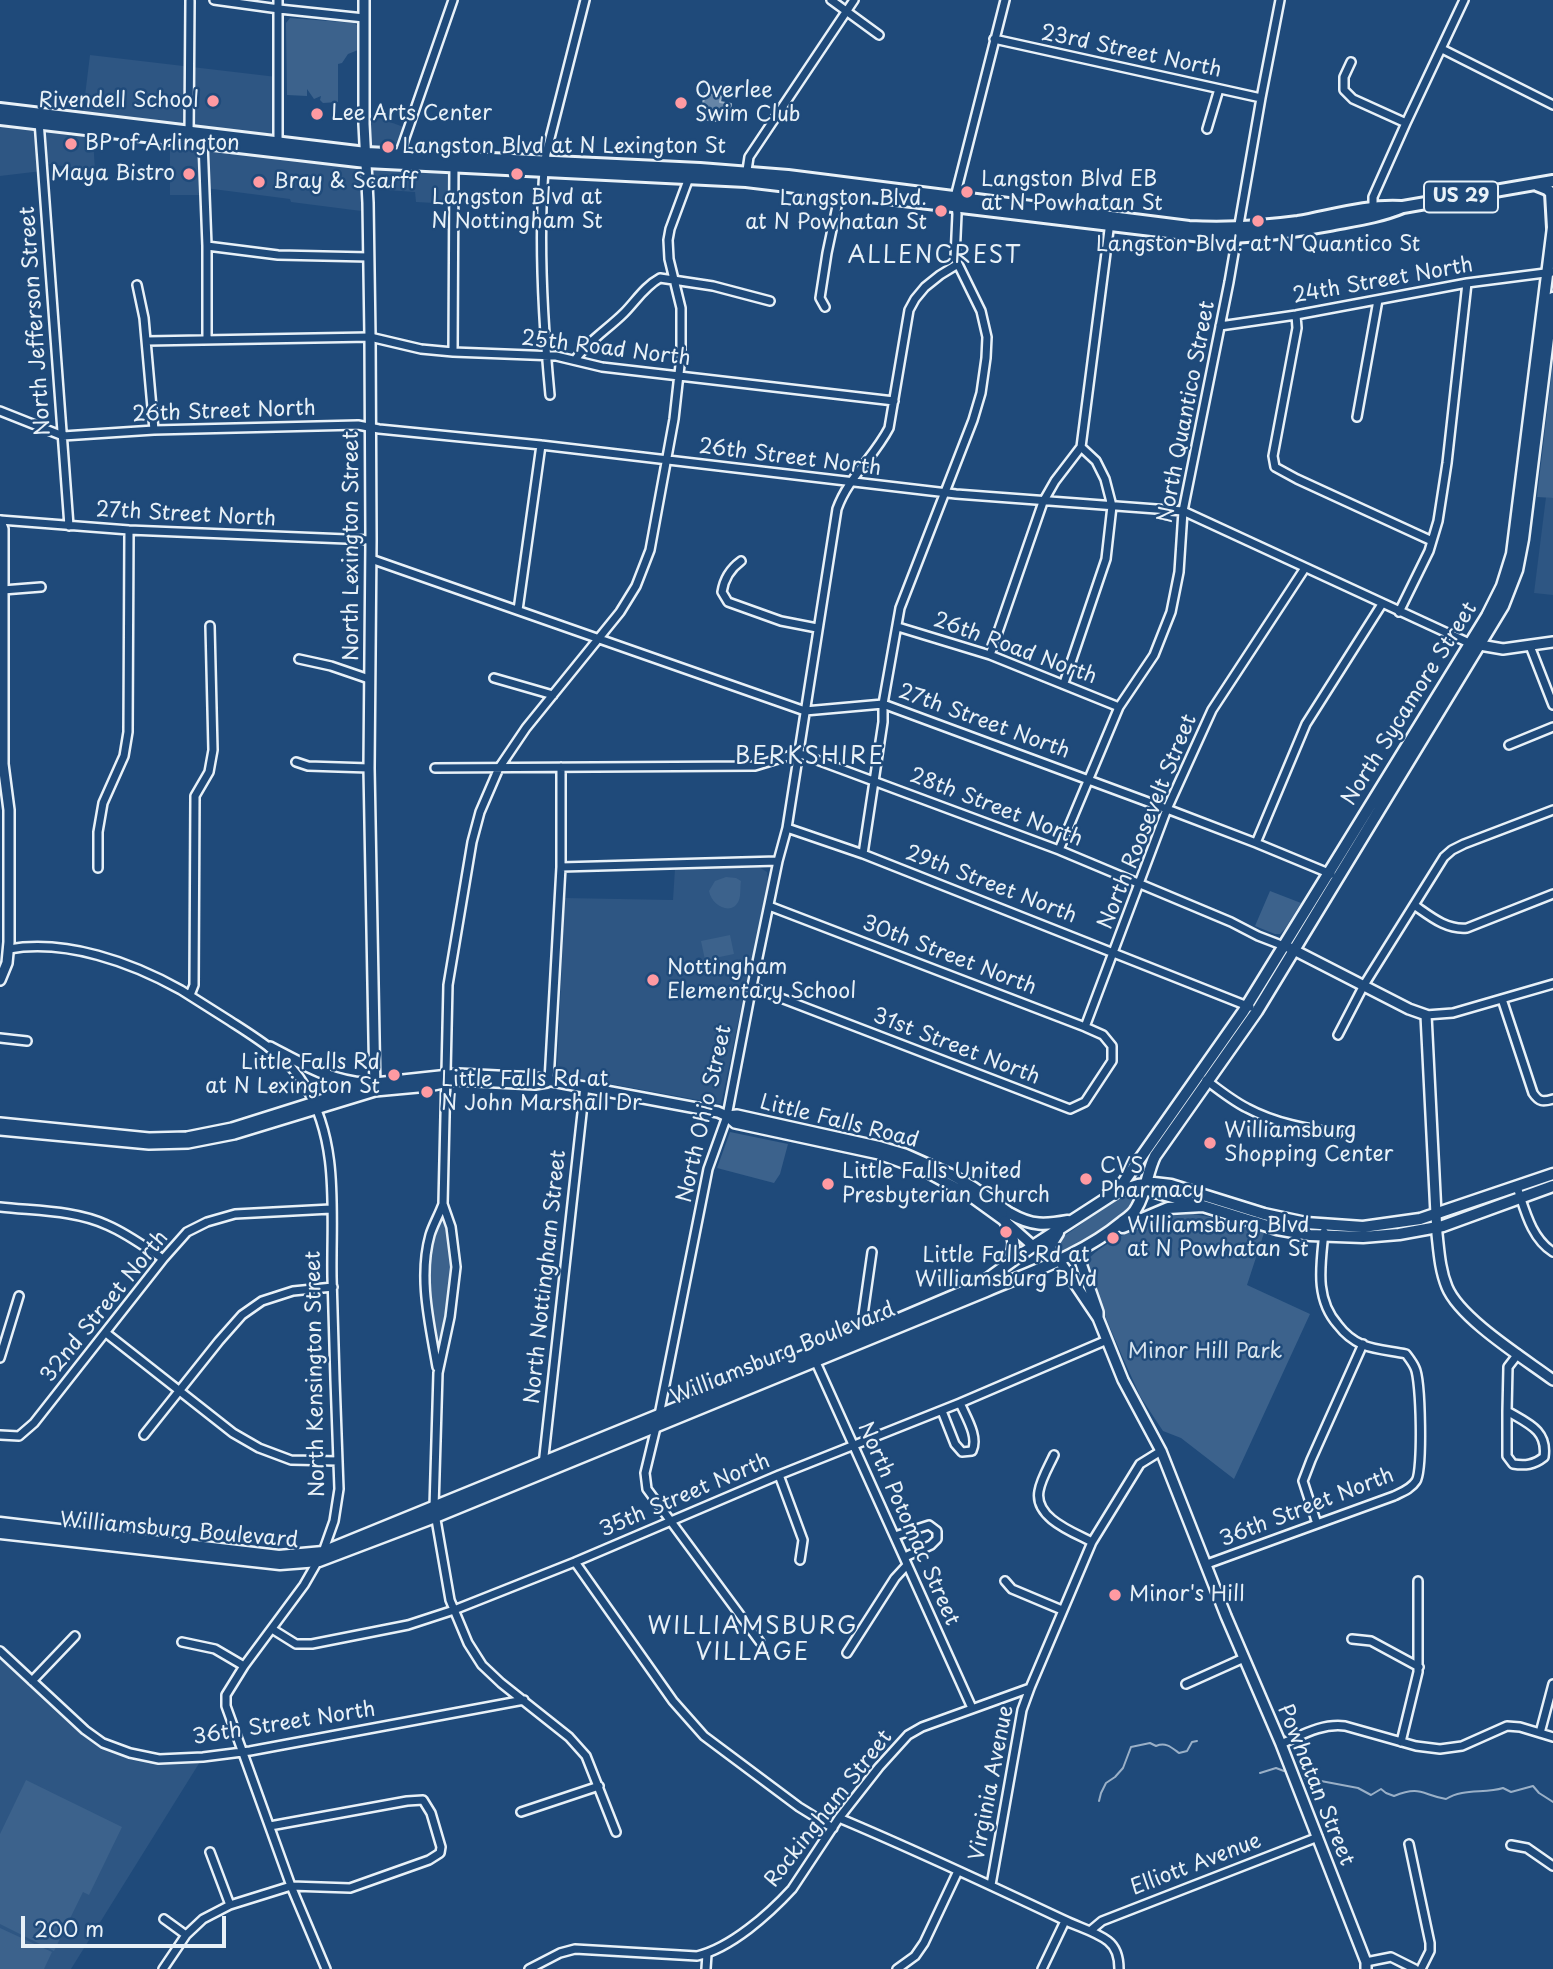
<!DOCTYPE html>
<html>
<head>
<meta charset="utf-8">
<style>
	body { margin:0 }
	#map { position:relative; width:1553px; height:1969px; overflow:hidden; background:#1f4a7a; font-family:"Playpen Sans",sans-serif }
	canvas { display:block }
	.scale { position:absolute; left:21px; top:1916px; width:205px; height:32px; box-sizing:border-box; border:4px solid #e8f1f8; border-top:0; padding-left:9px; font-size:21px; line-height:24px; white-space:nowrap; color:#e8f1f8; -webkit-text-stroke:5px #1f4a7a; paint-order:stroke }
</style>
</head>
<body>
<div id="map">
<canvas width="1553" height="1969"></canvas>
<div class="scale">200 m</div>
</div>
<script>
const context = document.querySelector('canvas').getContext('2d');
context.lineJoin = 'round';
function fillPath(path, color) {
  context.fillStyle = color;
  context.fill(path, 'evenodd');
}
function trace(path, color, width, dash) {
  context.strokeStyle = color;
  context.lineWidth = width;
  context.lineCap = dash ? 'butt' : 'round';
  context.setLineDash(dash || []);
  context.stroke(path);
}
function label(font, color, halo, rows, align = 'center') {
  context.font = font + ' "Playpen Sans",sans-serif';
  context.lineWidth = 5;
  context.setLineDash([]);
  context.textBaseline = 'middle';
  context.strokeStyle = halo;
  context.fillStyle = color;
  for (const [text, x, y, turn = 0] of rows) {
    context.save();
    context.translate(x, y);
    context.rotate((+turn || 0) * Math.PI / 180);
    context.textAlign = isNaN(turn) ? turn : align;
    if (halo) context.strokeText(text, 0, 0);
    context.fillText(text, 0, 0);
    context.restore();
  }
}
const built = new Path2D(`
	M 90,55 L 277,77 L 277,135 L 83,112 Z
	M 369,114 L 406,128 L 399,150 L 368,147 Z
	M 0,127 L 93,138 L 95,171 L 42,163 L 42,171 L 0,176 Z
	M 170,145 L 366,168 L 453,171 L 453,204 L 416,202 L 415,192 L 370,189 L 369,212 L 291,202 L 290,199 L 205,188 L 205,195 L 170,195 Z
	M 1546,497 L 1553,498 L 1553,595 L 1534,593 Z
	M 759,867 L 767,872 L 768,880 L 721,1104 L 566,1076 L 559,1074 L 557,1070 L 565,898 L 673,900 L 675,869 Z
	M 0,1652 L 103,1743 L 159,1759 L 203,1757 L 71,1969 L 0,1969 Z`);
const green = new Path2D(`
	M 290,18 L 354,23 L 358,26 L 358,50 L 348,54 L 342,63 L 338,64 L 338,102 L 323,103 L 320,100 L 321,96 L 314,99 L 307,89 L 307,96 L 287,95 L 286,23 Z
	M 1553,362 L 1553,498 L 1537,497 Z
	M 726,877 L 736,878 L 741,881 C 740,886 741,895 739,900 C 733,916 712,907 709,891 L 715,881 Z
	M 1270,891 L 1301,903 L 1285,929 L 1280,934 L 1275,934 L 1255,926 Z
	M 730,935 L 734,954 L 705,960 L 701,941 Z
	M 730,1132 L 788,1144 L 780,1174 L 774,1183 L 717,1168 Z
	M 1128,1192 L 1133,1193 L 1136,1197 C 1135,1204 1130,1211 1125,1216 C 1110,1227 1072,1251 1055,1251 L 1053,1246 C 1061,1237 1071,1232 1080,1225 C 1096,1212 1111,1202 1128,1192 Z
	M 1193,1214 L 1227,1220 L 1264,1233 L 1247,1285 L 1310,1314 L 1234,1479 L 1181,1438 L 1163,1431 L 1155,1419 L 1140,1396 L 1123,1358 L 1105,1316 L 1087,1262 C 1093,1247 1148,1222 1165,1217 C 1174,1215 1184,1215 1193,1214 Z
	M 439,1220 L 446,1220 C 455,1267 451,1299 440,1345 L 436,1344 C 430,1304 423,1259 439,1220 Z
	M 26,1780 L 122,1827 L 89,1895 L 83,1892 L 54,1951 L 0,1924 L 0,1834 Z
	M 0,1928 L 52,1952 L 44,1969 L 0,1969 Z`);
const water = new Path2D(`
	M 705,93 L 721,96 L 720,102 L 731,104 L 729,117 L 718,115 L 716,121 L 700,119 Z`);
const stream = new Path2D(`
	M 1260,1773 L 1276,1768 L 1284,1771
	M 1305,1778 L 1358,1788 L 1371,1795 L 1381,1789 L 1386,1793 L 1394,1796 C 1421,1785 1422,1795 1446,1799 C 1463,1788 1485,1794 1503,1788 L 1511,1792 L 1533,1786 L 1539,1793 L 1553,1802
	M 1099,1801 L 1101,1793 L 1106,1783 L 1115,1777 L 1123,1768 L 1131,1747 L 1150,1743 L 1156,1746 C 1166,1742 1171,1747 1179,1753 L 1187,1751 L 1192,1742 L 1197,1741`);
const minor = new Path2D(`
	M 214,0 L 279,9 L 364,18
	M 831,0 L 879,35
	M 994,39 L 1261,98
	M 1442,49 L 1553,105
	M 1351,62 L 1344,77 L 1344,90 L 1353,99 L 1406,123
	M 39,121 L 69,526
	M 1207,129 L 1219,89
	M 189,134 L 190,1
	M 203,142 L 207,246 L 207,339
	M 278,146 L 278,0
	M 398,158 L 453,0
	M 746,177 L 749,157 L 854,0
	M 1373,210 L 1373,197 L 1406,123 L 1464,0
	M 207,246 L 278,255 L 369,257
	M 137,285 L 144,318 L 154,430
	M 825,307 L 820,298 L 827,253 L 840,192
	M 1296,315 L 1297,328 L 1273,456 L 1275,467 L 1297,479 L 1432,541
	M 1220,326 L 1296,315 L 1467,283 L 1553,272
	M 147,341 L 370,337 L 421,349 L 453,352 L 556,356 L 602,367 L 894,401
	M 453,352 L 454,162
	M 575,360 C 588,341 608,329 624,313 C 635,302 645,286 660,278 L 713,286 L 770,301
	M 550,395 C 544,332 540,270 542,207 C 543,189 543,171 546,154 L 585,0
	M 0,411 L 63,436 L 154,430 L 358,425 L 379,429 L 541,445 L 956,494 L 1183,511 L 1469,643
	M 1357,417 L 1378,300
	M 0,520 L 129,530 L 371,540
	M 371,559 L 805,711 L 883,704 L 1167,809 L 1256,843 L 1331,874
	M 741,561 C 730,569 724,579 722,592 L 728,602 L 781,621 L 817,628
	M 3,590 L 41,587
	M 518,610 L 541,445
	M 1399,612 L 1429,551 L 1438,521 L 1447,463 L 1467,283
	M 898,627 L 990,655 L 1119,707
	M 1530,646 L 1553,705
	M 990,655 L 1043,502 L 1055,481 L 1081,447 L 1110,222
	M 299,659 L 331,666 L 369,679
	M 494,678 L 553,695
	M 1064,683 L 1106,559 L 1112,506 L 1105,479 L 1096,461 L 1081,447
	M 1509,745 L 1553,727
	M 296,762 L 308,766 L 369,768
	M 435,768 L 755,766 L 798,753 L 1059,850 L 1231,922 L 1258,936 L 1284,946
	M 787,828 L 863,854 L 1250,1007
	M 1256,843 L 1306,724 L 1382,604
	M 1059,850 L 1119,707 L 1154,655 L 1171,612 L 1179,572 L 1183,511 L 1229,282 L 1261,98 L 1280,0
	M 863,854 L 883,722 L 883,704 L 900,608 L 973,420 L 981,393 L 986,358 L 987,337 L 981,311 L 955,258 L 957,214 L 955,197 L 1005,0
	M 561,867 L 778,861
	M 98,868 L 98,832 L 103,803 L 124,756 L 128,732 L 129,530
	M 1414,905 C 1430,916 1446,930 1467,928 L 1553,894
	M 9,949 C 66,939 131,962 181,990 C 197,1000 214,1011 230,1021 C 258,1039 288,1057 305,1086 C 340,1143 331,1213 332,1277 C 334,1348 336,1418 339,1489 L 334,1521 L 323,1552 L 304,1585 L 244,1666 L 226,1695 L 226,1706 L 291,1886 L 326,1969
	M 752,987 L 1070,1109 L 1085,1102 L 1112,1061 L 1112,1046 L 1103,1035 L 1085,1027 L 769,906
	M 190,995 L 194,985 L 195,796 L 209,772 L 213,750 L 210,626
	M 1502,999 L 1533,1093 C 1539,1102 1543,1102 1553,1099
	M 1426,1015 L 1453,1013 L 1553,984
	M 1085,1027 L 1167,809 L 1212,710 L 1305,568
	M 1338,1035 L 1364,985 L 1444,857 L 1452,850 L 1464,844 L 1553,810
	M 0,1038 L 27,1041
	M 1206,1080 C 1219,1090 1233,1101 1247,1108 C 1275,1123 1307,1129 1338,1133
	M 549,1081 L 561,867 L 561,767
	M 1517,1187 C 1525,1210 1531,1238 1553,1252
	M 0,1207 C 35,1211 75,1210 107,1225 C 128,1234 145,1247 163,1259
	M 106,1333 L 233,1433 L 259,1448 L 291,1460 L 338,1461
	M 866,1334 L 863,1315 L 872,1252
	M 0,1358 L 19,1296
	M 814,1358 L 972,1708
	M 437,1367 C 430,1325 418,1278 430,1235 C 433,1225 439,1215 443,1204
	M 942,1411 L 955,1444 L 962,1452 L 972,1451 C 979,1437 966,1417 960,1403
	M 1507,1411 C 1527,1423 1548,1430 1544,1457 C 1534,1465 1525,1466 1513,1464 L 1507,1456 Z
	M 1507,1411 L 1508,1367 L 1518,1354
	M 0,1435 L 19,1436 L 34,1423 L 163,1259 L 187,1232 L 207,1222 L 235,1214 L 331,1209
	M 144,1435 L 219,1341 L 242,1315 L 262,1301 L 293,1291 L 333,1287
	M 1054,1455 C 1049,1466 1041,1479 1039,1491 C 1034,1518 1073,1532 1092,1542
	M 543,1465 L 585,1086
	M 779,1475 L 803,1540 L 800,1560
	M 1317,1524 L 1303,1481 L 1311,1460 L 1363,1344
	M 895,1536 L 929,1525 L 937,1531 L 937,1539 L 931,1545 L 905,1557
	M 575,1562 L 673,1701 L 704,1736 L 799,1807 L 833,1828
	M 1207,1564 L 1394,1496 C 1402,1492 1411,1489 1416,1481 C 1423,1471 1421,1380 1415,1368 C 1413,1363 1409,1358 1406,1354 C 1392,1351 1376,1350 1363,1345 C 1354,1341 1344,1333 1338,1325 C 1314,1298 1321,1264 1324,1232
	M 1005,1581 L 1012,1589 L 1062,1610
	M 272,1629 L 296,1644 L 312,1644 L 408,1625 L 454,1610 L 575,1562 L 779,1475 L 960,1403 L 1107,1340
	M 1352,1639 L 1371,1641 L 1419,1667
	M 182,1642 L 215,1649 L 244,1666
	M 760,1642 L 647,1489 L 645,1473 L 659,1415 L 708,1169 L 727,1116 L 751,991 L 778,861 L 787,828 L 837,509 C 848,478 874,457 889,428 L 909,310 L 915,299 L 925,287 L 940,275 L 958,264
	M 0,1651 L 85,1730 L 103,1743 L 130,1753 L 159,1759 L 203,1757 L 250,1751 L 524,1700
	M 847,1653 L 895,1578 L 907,1565
	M 32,1681 L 75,1636
	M 1186,1684 L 1244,1658
	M 1540,1733 L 1553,1684
	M 1401,1742 L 1418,1672 L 1418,1581
	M 1281,1744 C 1302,1735 1322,1723 1345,1726 L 1416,1746 L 1440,1749 L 1462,1746 L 1507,1726 L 1520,1727 L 1553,1737
	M 521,1812 L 599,1786
	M 839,1818 C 915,1850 990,1885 1064,1920 C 1078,1927 1095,1931 1108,1941 C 1117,1948 1119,1958 1119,1969
	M 616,1832 L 586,1756 L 569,1737 L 501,1683 L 482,1665 L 468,1643 L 450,1600 L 434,1508 L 438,1373 L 450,1317 L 456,1267 L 451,1227 L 443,1204 L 448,985 L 472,842 L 480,812 L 499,768 L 526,728 L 620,612 L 636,586 L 650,550 L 674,419 L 681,356 L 681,308 L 669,259 L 668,240 L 670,229 L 690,175
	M 1409,1844 L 1430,1943 L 1430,1951 L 1421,1969
	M 1511,1845 L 1527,1848 L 1553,1866
	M 210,1852 L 230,1905
	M 991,1885 L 1022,1710 L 1030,1688 L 1092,1542 L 1140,1464 L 1161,1451
	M 164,1919 L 186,1935
	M 1090,1931 L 1102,1921 L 1318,1837
	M 1366,1962 L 1391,1957 L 1415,1969
	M 163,1969 L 186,1935 L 203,1919 L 230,1905 L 291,1886 L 350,1888 L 429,1860 L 440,1853 L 441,1847 L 431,1813 L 423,1800 L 407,1801 L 270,1826
	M 529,1969 L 560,1953 L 575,1949 L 697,1956 C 731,1948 769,1914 792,1889 L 839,1818 L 879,1767 L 908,1735 L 922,1727 L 1030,1688
	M 706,1969 L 707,1954
	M 897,1969 L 915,1956 L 924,1943 L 958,1871
	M 1042,1969 L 1065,1921`);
const tertiary = new Path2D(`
	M 364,0 L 364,124 L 368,203 L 370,337 L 371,540 L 369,768 L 375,1091
	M 0,521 L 3,529 L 3,764 L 9,810 L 9,942 L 7,963 L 0,980
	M 1474,644 L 1503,649 L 1553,642
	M 1288,947 L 1409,1009 L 1426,1015 L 1437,1234 C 1439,1252 1440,1270 1447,1287 C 1460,1319 1525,1359 1553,1380
	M 270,1047 C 301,1063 332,1082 366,1083
	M 727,1116 L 737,1115 L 881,1147 L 905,1154 L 950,1174 L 973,1187 L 1011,1214
	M 0,1123 L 149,1138 L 187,1137 L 232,1128 L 375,1083 L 458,1074 L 536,1078 L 718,1112 L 727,1116 L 735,1123 L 879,1154 L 925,1171 L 969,1195 L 1005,1221 L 1033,1246 L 1051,1254 L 1059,1260 L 1098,1318
	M 0,1130 L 149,1144 L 188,1143 L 234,1134 L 375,1091 L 429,1086 L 457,1080 L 535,1084 L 547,1082
	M 1077,1252 L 1098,1312 L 1098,1318 L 1123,1380 L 1161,1451 L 1226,1616 L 1281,1744 L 1366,1962 L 1366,1969`);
const secondary = new Path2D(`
	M 1139,1185 L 1144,1189 L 1194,1203
	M 1118,1190 L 1243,1012 L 1487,616 L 1502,586 L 1512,554 L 1553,227
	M 1011,1214 C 1032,1226 1045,1225 1068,1221
	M 1005,1221 C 1015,1237 1016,1247 1008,1263
	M 1123,1227 L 1168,1208 L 1203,1206 L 1277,1229 L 1310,1235 L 1363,1237 L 1399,1234 L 1443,1226 L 1553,1186
	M 1051,1254 L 1050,1246 L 1058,1233
	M 0,1523 L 279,1556 L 323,1552 L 865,1331 L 880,1327 L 979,1285 L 1033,1246 L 1118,1191 L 1138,1185 L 1154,1183 L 1171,1185 L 1264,1214 L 1306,1223 L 1363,1227 L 1420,1219 L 1553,1174
	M 0,1533 L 280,1564 L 319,1561 L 435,1517 L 986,1291 C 1033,1271 1082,1255 1122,1222 C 1128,1218 1134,1214 1137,1207 C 1146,1192 1147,1172 1155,1156 L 1257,1011 L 1503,606 L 1517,570 L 1523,539 L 1553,298`);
const primary = new Path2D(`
	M 0,109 L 366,153 L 700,169 L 788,176 L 1189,227 C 1226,229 1261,227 1298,222 C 1332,216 1366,205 1401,207
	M 0,119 L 366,162 L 746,181 L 1210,237 C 1250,238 1289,232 1329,225 C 1355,220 1379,217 1403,207 L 1553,181
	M 1537,185 L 1547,189 L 1551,193 L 1553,228`);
const markers = [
	[213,101,7,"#ff9aa2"],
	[681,103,7,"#ff9aa2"],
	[317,114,7,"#ff9aa2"],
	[71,144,7,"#ff9aa2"],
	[388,147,7,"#ff9aa2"],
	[189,174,7,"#ff9aa2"],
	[517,174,7,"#ff9aa2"],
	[259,182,7,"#ff9aa2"],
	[967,192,7,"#ff9aa2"],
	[941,211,7,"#ff9aa2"],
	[1258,221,7,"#ff9aa2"],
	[653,980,7,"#ff9aa2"],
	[394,1075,7,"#ff9aa2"],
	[427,1092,7,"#ff9aa2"],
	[1210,1143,7,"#ff9aa2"],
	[1086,1179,7,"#ff9aa2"],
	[828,1184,7,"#ff9aa2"],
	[1006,1232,7,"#ff9aa2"],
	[1113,1238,7,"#ff9aa2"],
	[1115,1595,7,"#ff9aa2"]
];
const shields = [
	[1461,197,74]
];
const shieldNames = [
	["US 29",1461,197]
];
const streetNames = [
	["23rd Street North",1131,52,12],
	["24th Street North",1383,281,-10],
	["North Jefferson Street",36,321,-94],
	["25th Road North",606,349,7],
	["26th Street North",224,412,-2],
	["North Quantico Street",1187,412,-79],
	["26th Street North",790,458,7],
	["27th Street North",186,515,3],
	["North Lexington Street",352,546,-90],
	["26th Road North",1015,649,20],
	["North Sycamore Street",1410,704,-58],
	["27th Street North",984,722,20],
	["28th Street North",996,808,21],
	["North Roosevelt Street",1148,822,-68],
	["29th Street North",991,885,21],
	["30th Street North",949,956,21],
	["31st Street North",956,1047,21],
	["North Ohio Street",705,1114,-77],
	["Little Falls Road",839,1122,14],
	["North Nottingham Street",546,1277,-84],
	["32nd Street North",105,1307,-51],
	["Williamsburg Boulevard",783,1354,-22],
	["North Kensington Street",316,1374,-91],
	["35th Street North",685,1496,-23],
	["36th Street North",1307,1508,-21],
	["North Potomac Street",908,1524,66],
	["Williamsburg Boulevard",179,1531,5],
	["36th Street North",284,1724,-9],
	["Virginia Avenue",992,1783,-79],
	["Powhatan Street",1315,1785,68],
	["Rockingham Street",829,1809,-52],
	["Elliott Avenue",1196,1865,-21]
];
const poiNames = [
	["Overlee",695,91],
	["Swim Club",695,115],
	["Rivendell School",199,101,"right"],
	["Lee Arts Center",331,114],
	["BP of Arlington",85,144],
	["Langston Blvd at N Lexington St",402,147],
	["Maya Bistro",175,174,"right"],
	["Langston Blvd EB",981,180],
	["at N Powhatan St",981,204],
	["Bray & Scarff",273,182],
	["Langston Blvd at",517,198,"center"],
	["N Nottingham St",517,222,"center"],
	["Langston Blvd.",927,199,"right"],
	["at N Powhatan St",927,223,"right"],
	["Langston Blvd. at N Quantico St",1258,245,"center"],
	["Nottingham",667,968],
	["Elementary School",667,992],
	["Little Falls Rd",380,1063,"right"],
	["at N Lexington St",380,1087,"right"],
	["Little Falls Rd at",441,1080],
	["N John Marshall Dr",441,1104],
	["Williamsburg",1224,1131],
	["Shopping Center",1224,1155],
	["CVS",1100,1167],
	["Pharmacy",1100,1191],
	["Little Falls United",842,1172],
	["Presbyterian Church",842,1196],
	["Williamsburg Blvd",1127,1226],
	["at N Powhatan St",1127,1250],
	["Little Falls Rd at",1006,1256,"center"],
	["Williamsburg Blvd",1006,1280,"center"],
	["Minor's Hill",1129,1595]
];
const parkNames = [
	["Minor Hill Park",1205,1352]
];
const neighbourhoodNames = [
	["ALLENCREST",935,257],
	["BERKSHIRE",810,758],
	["WILLIAMSBURG",753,1628],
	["VILLAGE",753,1654]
];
fillPath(built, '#2e5683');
fillPath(green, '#3c628c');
fillPath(water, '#6685a7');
trace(water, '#9ab0c7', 2);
trace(stream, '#9ab0c7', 2);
trace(minor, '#e8f1f8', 12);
trace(tertiary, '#e8f1f8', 14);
trace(secondary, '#e8f1f8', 15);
trace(primary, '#e8f1f8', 16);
trace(minor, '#1f4a7a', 7);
trace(tertiary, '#1f4a7a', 9);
trace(secondary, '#1f4a7a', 10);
trace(primary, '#1f4a7a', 10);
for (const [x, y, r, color] of markers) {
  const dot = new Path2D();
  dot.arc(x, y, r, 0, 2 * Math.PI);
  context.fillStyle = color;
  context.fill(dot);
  trace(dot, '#1f4a7a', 2.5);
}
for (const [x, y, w] of shields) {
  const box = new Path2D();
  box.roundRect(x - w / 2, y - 15.5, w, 31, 5);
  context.fillStyle = '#1f4a7a';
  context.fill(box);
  trace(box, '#e8f1f8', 2);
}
label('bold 19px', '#e8f1f8', null, shieldNames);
label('21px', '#e8f1f8', '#1f4a7a', streetNames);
label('21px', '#e8f1f8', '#1f4a7a', poiNames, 'left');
label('21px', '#d7e3ed', '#1f4a7a', parkNames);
context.letterSpacing = '2px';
label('23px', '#e8f1f8', '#1f4a7a', neighbourhoodNames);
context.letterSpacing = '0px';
</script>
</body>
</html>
